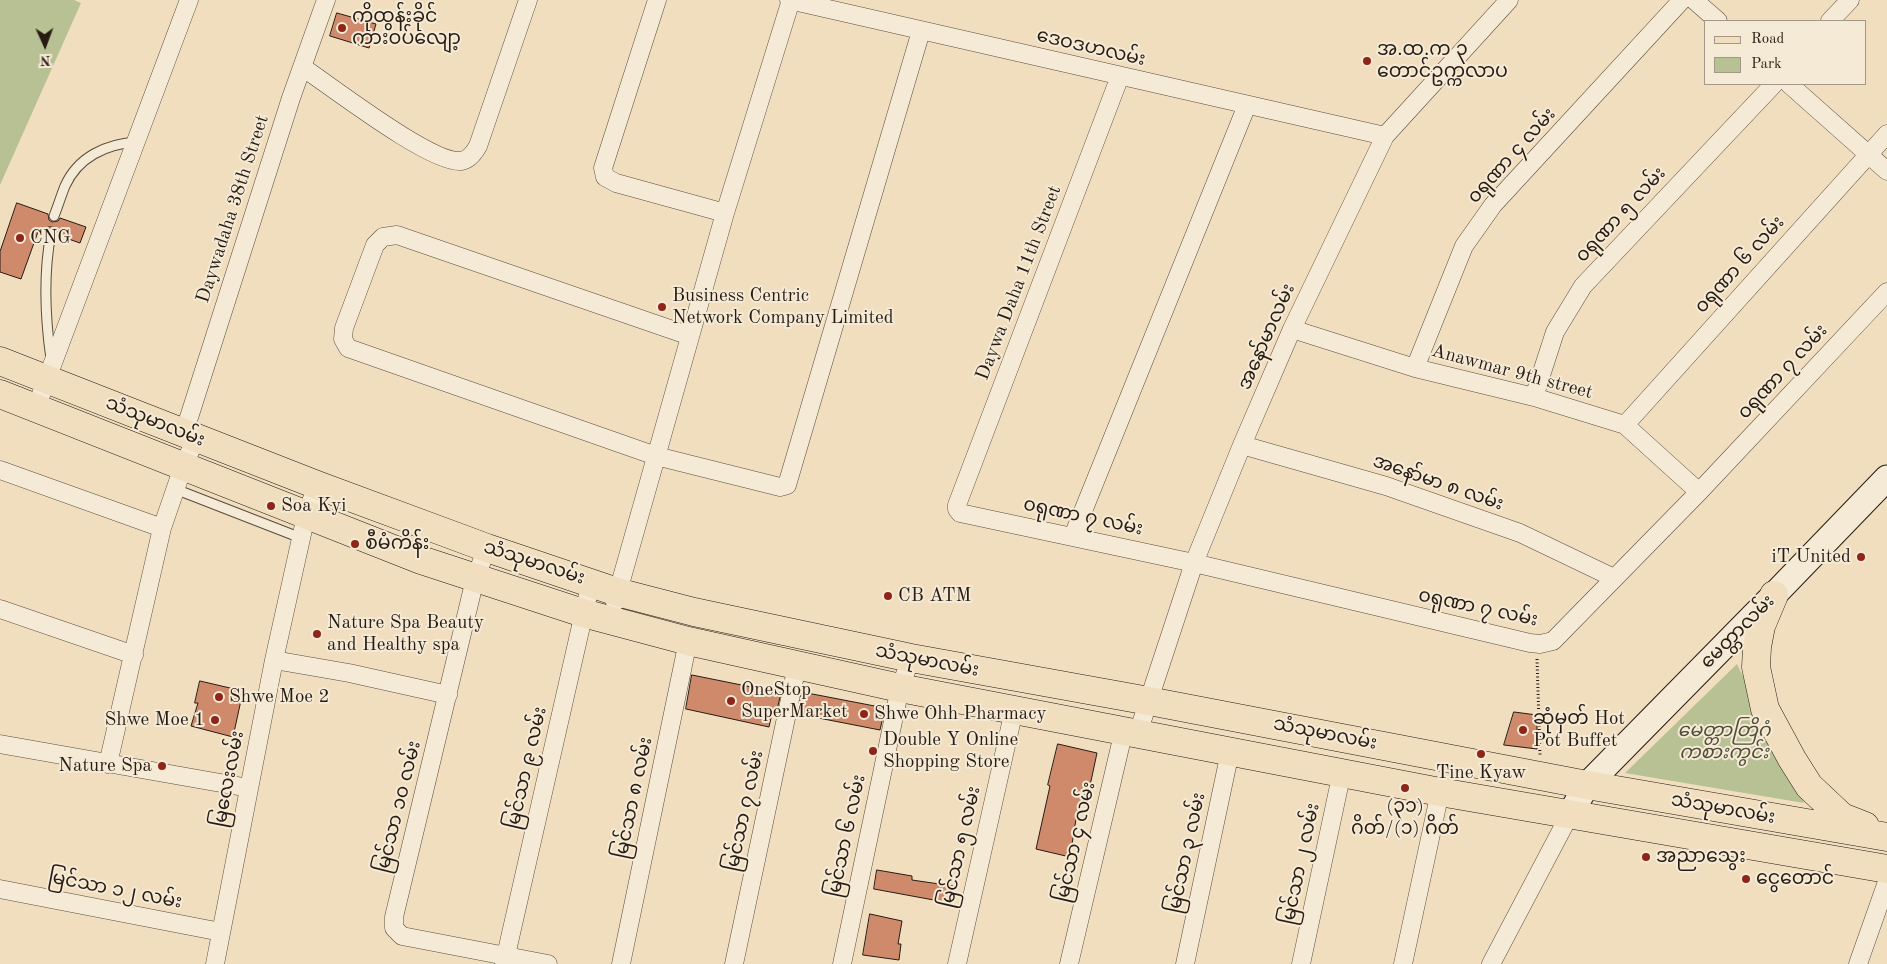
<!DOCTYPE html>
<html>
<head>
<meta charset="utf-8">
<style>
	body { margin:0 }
	#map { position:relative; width:1887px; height:964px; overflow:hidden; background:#f0debf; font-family:"Old Standard TT",serif }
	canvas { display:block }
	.legend { position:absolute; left:1704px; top:20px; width:162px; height:65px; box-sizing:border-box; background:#f5ead5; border:1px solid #a39787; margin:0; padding:6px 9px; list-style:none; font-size:15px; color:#271b13 }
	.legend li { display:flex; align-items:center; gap:10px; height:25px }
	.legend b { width:25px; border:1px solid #a39787 }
	.north { position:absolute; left:20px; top:20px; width:50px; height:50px; -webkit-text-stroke:4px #f5ead5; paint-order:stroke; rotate:178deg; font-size:14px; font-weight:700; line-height:20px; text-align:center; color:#271b13 }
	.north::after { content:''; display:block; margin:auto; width:18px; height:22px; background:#271b13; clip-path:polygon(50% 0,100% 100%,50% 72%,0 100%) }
</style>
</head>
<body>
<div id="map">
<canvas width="1887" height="964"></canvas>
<ul class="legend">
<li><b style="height:6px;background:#f0debf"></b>Road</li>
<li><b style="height:14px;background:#b8c193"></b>Park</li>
</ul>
<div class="north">N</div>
</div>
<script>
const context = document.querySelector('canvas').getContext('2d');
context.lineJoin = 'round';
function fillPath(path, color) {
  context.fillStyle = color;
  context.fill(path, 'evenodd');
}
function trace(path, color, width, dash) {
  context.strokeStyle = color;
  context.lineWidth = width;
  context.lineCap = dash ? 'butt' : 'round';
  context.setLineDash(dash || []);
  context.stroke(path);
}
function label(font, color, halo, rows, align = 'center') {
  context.font = font + ' "Old Standard TT","Noto Sans Myanmar",serif';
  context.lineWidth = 4;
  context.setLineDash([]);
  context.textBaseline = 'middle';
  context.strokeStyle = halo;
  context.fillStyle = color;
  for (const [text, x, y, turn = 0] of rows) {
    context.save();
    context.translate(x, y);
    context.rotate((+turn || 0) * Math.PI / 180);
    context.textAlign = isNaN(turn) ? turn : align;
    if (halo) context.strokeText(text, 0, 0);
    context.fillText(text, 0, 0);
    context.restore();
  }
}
const green = new Path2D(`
	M 0,0 L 74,0 L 81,3 L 0,185 Z
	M 1737,664 L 1804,803 L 1625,773 Z`);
const building = new Path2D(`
	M 337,13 L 376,24 L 369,48 L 330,36 Z
	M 17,203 L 48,214 L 49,220 L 52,222 L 58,221 L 60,218 L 86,227 L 80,243 L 57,235 L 57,230 L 52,227 L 48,227 L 45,231 L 39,229 L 21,279 L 0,272 L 0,252 Z
	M 692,675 L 781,693 L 777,710 L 773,709 L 769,727 L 686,709 Z
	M 200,681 L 243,691 L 233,737 L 191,726 L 198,703 L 195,703 Z
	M 802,692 L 885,708 L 880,730 L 798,714 Z
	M 1514,712 L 1537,715 L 1537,749 L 1504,745 Z
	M 1058,744 L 1097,753 L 1088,795 L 1083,794 L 1080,814 L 1077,813 L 1070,857 L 1036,849 L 1050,786 L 1048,785 Z
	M 877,870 L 912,876 L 912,880 L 953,886 L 950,903 L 874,889 Z
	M 870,914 L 902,921 L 898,944 L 901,944 L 899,960 L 863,955 Z`);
const path = new Path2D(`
	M 1537,659 L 1540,755`);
const service = new Path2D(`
	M 54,216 C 58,206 61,196 65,186 C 78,157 106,144 136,142
	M 51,233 C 43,275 45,317 51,359
	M 175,489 L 301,538`);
const minor = new Path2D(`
	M 657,0 L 603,168 L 605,177 L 616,183 L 725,213
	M 789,0 L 1385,136
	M 1694,0 L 1718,21
	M 1830,21 L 1850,0
	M 302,67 C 331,86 431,164 461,161 C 469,160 474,153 478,146 L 528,0
	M 1120,76 L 957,505 L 957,509 L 960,513 L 1194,563 L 1530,643 L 1540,644 L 1553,641 L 1699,492 L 1887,292
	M 1789,84 L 1887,171
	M 1292,329 L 1415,368 L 1534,397 L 1625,425 L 1699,492
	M 690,336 L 397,235 L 383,237 L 375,245 L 344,328 L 343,339 L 348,348 L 656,456 L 780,487 L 787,485 L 921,31
	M 1415,368 L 1464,246 L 1493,205 L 1682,0
	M 1534,397 L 1555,332 L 1583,286 L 1774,84
	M 36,408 L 189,0
	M 1625,425 L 1887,134
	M 184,433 L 291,98 L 326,0
	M 1242,445 L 1386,486 L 1520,533 L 1614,578
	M 0,470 L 162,528
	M 1073,536 L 1247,105
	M 487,548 L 475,579 L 394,917 L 394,928 L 402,936 L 548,964
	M 615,602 L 725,213 L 791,0
	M 0,609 L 134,655
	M 274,660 L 349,673 L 448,695
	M 1138,733 L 1194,563 L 1242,445 L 1292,329 L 1385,136 L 1509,0
	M 0,744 L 249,788
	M 108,764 L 162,528 L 183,467 L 196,438
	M 0,889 L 221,932
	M 215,964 L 274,660 L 306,516 L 317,485
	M 504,964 L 591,582
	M 621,964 L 688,641
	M 734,964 L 797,666
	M 842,964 L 900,688 L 911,658
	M 957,964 L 1014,710
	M 1069,964 L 1124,730
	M 1185,964 L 1230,752
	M 1301,964 L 1342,772
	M 1403,964 L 1440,792
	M 1491,964 L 1570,814
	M 1858,964 L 1887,882`);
const secondary = new Path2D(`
	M 1570,814 L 1587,785 L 1774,595 L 1887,478`);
const primary = new Path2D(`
	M 0,361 L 317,485 L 487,548 L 617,592 L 694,612 L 911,658 L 1149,701 L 1587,785 L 1887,837
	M 0,394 L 421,560 L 583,613 L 688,641 L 900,688 L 1440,792 L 1887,869
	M 1774,595 L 1761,626 L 1757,647 L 1756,667 L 1765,709 L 1792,759 L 1809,786 L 1842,817 L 1865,826`);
const markers = [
	[342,28,5,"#8f2418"],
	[1367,61,5,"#8f2418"],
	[20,238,5,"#8f2418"],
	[662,307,5,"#8f2418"],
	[271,506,5,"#8f2418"],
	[355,544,5,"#8f2418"],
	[1861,557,5,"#8f2418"],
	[888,596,5,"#8f2418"],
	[317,634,5,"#8f2418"],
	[219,697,5,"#8f2418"],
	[731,701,5,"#8f2418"],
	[864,714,5,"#8f2418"],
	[215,720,5,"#8f2418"],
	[1523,730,5,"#8f2418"],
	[873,751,5,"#8f2418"],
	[1481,754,5,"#8f2418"],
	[162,766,5,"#8f2418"],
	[1405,788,5,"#8f2418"],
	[1646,857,5,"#8f2418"],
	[1746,879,5,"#8f2418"]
];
const poiNames = [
	["ကိုထွန်းခိုင်",352,17],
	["ကားဝပ်လျော့",352,39],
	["အ.ထ.က ၃",1377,50],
	["တောင်ဥက္ကလာပ",1377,72],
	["CNG",30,238],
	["Business Centric",672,296],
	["Network Company Limited",672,318],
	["Soa Kyi",281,506],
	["စီမံကိန်း",365,544],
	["iT United",1851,557,"right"],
	["CB ATM",898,596],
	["Nature Spa Beauty",327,623],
	["and Healthy spa",327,645],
	["OneStop",741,690],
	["SuperMarket",741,712],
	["Shwe Moe 2",229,697],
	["Shwe Ohh Pharmacy",874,714],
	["ဆုံမှတ် Hot",1533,719],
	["Pot Buffet",1533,741],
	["Shwe Moe 1",205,720,"right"],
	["Double Y Online",883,740],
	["Shopping Store",883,762],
	["Nature Spa",152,766,"right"],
	["Tine Kyaw",1481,773,"center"],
	["(၃၁)",1405,807,"center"],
	["ဂိတ်/(၁) ဂိတ်",1405,829,"center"],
	["အညာသွေး",1656,857],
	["ငွေတောင်",1756,879]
];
const streetNames = [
	["ဒေဝဒဟလမ်း",1091,48,13],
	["၀ရုဏာ ၄ လမ်း",1512,156,-48],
	["Daywadaha 38th Street",233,209,-72],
	["၀ရုဏာ ၅ လမ်း",1621,215,-47],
	["၀ရုဏာ ၆ လမ်း",1740,265,-48],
	["Daywa Daha 11th Street",1019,283,-69],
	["အနော်မာလမ်း",1267,337,-66],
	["Anawmar 9th street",1512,372,15],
	["၀ရုဏာ ၇ လမ်း",1783,372,-47],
	["သံသုမာလမ်း",155,422,22],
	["အနော်မာ ၈ လမ်း",1438,483,19],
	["၀ရုဏာ ၇ လမ်း",1083,517,12],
	["သံသုမာလမ်း",534,563,18],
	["၀ရုဏာ ၇ လမ်း",1478,608,12],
	["မေတ္တာလမ်း",1738,632,-45],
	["သံသုမာလမ်း",927,661,11],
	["သံသုမာလမ်း",1325,734,11],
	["မြင်သာ ၉ လမ်း",527,768,-77],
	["မြလေးလမ်း",229,779,-79],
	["မြင်သာ ၈ လမ်း",634,798,-78],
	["မြင်သာ ၁၀ လမ်း",399,807,-76],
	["သံသုမာလမ်း",1723,809,10],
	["မြင်သာ ၇ လမ်း",745,811,-78],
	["မြင်သာ ၆ လမ်း",847,836,-78],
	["မြင်သာ ၄ လမ်း",1076,842,-77],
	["မြင်သာ ၅ လမ်း",961,847,-77],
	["မြင်သာ ၃ လမ်း",1187,853,-78],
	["မြင်သာ ၂ လမ်း",1301,864,-78],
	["မြင်သာ ၁၂ လမ်း",115,890,11]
];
const parkNames = [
	["မေတ္တာတြိဂံ",1724,731],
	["ကစားကွင်း",1724,753]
];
fillPath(green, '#b8c193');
fillPath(building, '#ce8a6b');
trace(building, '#271b13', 1);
trace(service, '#594c3e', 11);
trace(minor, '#594c3e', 19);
trace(secondary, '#271b13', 27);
trace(primary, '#271b13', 29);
trace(path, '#271b13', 3, [1, 2.5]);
trace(service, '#f5ead5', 9);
trace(minor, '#f5ead5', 18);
trace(secondary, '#f5ead5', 25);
trace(primary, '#f0debf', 28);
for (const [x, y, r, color] of markers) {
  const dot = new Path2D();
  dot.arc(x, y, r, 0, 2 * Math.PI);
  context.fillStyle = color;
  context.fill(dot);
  trace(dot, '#f5ead5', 2);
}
label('19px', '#271b13', '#f5ead5', poiNames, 'left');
label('19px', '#271b13', '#f5ead5', streetNames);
label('italic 19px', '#524d39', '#f5ead5', parkNames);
</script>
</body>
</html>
